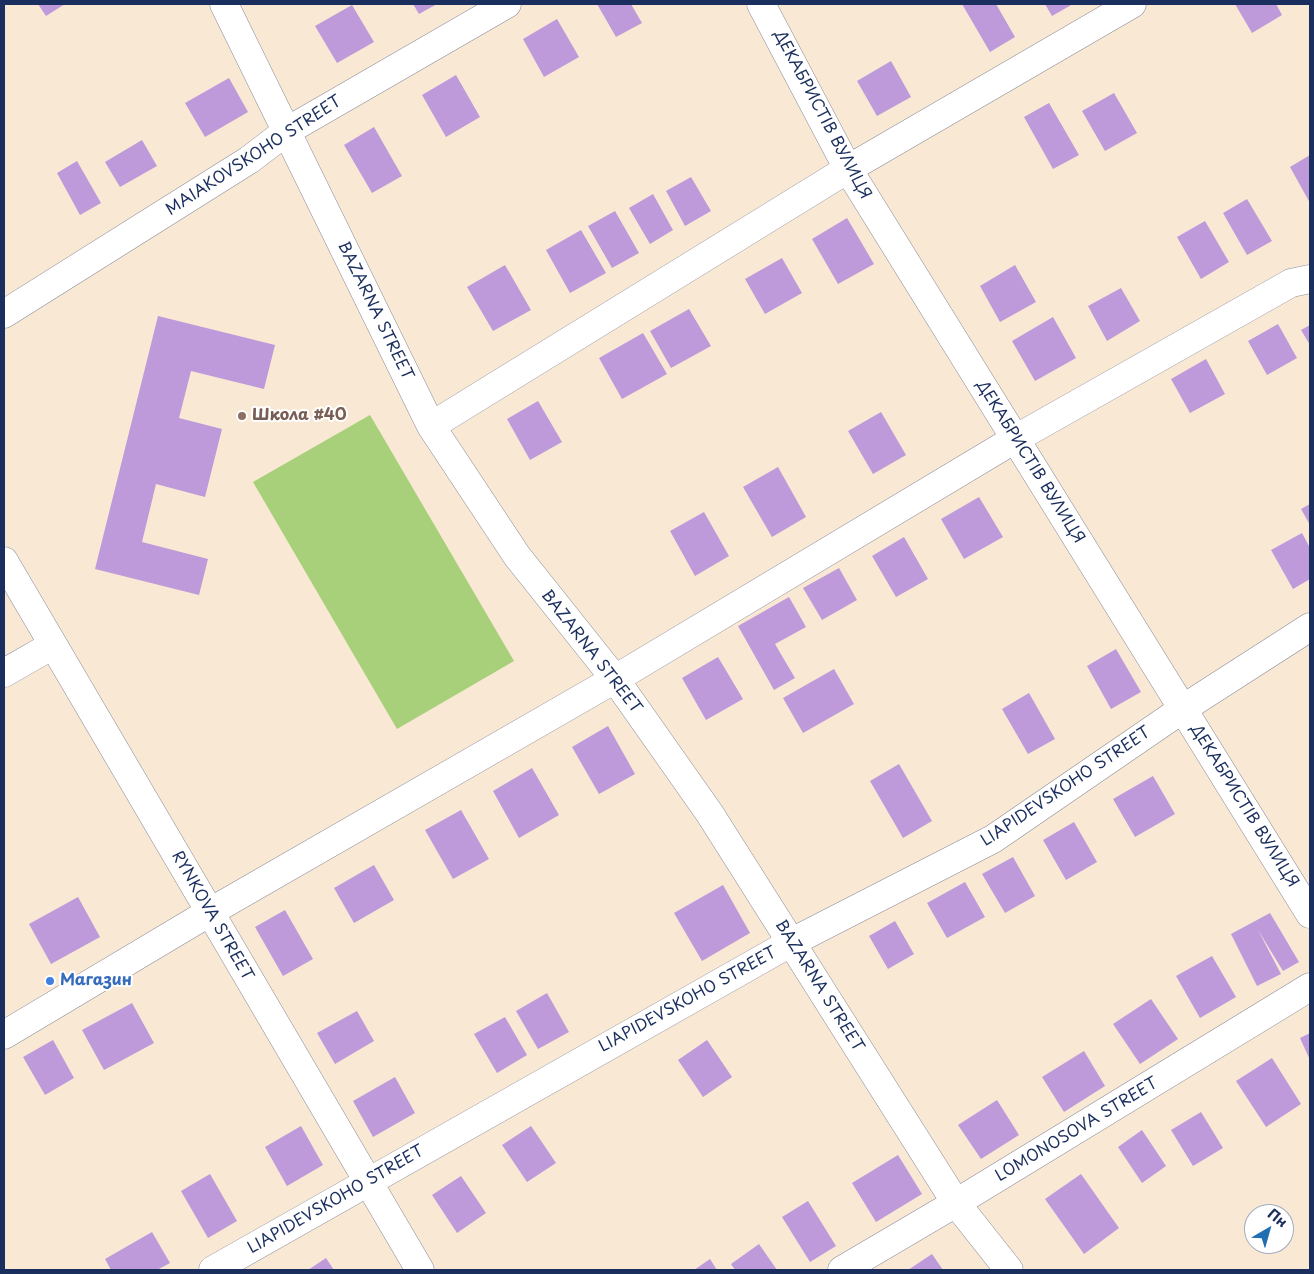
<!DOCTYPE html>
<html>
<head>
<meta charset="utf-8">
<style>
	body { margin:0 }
	#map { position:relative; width:1314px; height:1274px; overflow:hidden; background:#f8e8d4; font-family:"Playpen Sans",sans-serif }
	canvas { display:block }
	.frame { position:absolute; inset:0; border:5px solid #1b2f5e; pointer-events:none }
	.north { position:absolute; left:1244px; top:1204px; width:50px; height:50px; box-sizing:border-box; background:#fff; border:1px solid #a4acbf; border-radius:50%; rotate:38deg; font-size:14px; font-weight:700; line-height:20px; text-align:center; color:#1b2f5e }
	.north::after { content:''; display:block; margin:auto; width:18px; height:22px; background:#1f6fb2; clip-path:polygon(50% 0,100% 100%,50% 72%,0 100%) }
</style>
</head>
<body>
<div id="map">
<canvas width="1314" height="1274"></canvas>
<div class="frame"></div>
<div class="north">Пн</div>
</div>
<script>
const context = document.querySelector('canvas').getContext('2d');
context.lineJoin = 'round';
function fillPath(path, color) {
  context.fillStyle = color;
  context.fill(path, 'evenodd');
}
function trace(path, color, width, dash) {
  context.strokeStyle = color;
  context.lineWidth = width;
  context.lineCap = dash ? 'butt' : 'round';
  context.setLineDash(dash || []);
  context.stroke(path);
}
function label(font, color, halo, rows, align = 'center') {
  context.font = font + ' "Playpen Sans",sans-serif';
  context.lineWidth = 4;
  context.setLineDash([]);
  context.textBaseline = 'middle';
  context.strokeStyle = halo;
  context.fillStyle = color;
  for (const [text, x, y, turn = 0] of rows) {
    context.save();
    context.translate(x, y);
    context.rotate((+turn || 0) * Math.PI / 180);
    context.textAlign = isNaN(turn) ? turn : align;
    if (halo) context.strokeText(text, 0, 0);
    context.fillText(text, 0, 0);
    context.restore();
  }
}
const green = new Path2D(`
	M 370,415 L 514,661 L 397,729 L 253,482 Z`);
const building = new Path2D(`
	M 38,4 L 65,4 L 46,16 Z
	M 413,4 L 437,4 L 419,14 Z
	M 597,4 L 631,4 L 642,23 L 616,37 Z
	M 962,4 L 996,4 L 1015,37 L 990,52 Z
	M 1045,4 L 1073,4 L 1052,16 Z
	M 1235,4 L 1276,4 L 1282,15 L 1252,33 Z
	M 352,5 L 374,42 L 337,63 L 315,26 Z
	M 557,19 L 579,57 L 544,77 L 523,39 Z
	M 891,61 L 911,97 L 877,116 L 857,81 Z
	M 456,75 L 480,117 L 446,137 L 422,95 Z
	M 229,78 L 248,112 L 205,137 L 185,103 Z
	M 1114,93 L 1137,133 L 1105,151 L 1082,111 Z
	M 1049,103 L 1079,155 L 1053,169 L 1024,117 Z
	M 374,127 L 402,176 L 372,193 L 344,145 Z
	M 142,140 L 157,166 L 120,187 L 105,162 Z
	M 1310,155 L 1310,203 L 1290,167 Z
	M 77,161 L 101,203 L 80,215 L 57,173 Z
	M 691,177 L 711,211 L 685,226 L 666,191 Z
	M 653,194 L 673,230 L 650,244 L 629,208 Z
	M 1247,199 L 1272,241 L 1247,255 L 1223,213 Z
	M 615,211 L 639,253 L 612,268 L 588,226 Z
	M 847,218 L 874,264 L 838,284 L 812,239 Z
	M 1205,221 L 1229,262 L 1201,279 L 1177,237 Z
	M 581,230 L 606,273 L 570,293 L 546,250 Z
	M 782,258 L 802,293 L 765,314 L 745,279 Z
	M 505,265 L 531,310 L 493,331 L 467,287 Z
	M 1015,265 L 1036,302 L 1000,322 L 980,286 Z
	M 1121,288 L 1140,321 L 1107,341 L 1088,306 Z
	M 689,309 L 711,346 L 671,368 L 650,331 Z
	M 158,316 L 275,345 L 264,389 L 191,371 L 179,418 L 222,429 L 205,497 L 156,484 L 142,542 L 208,559 L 199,595 L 95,569 Z
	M 1053,317 L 1076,358 L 1035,381 L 1012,341 Z
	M 1278,324 L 1297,358 L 1267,375 L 1248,341 Z
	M 1310,325 L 1310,345 L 1301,330 Z
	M 643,333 L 667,374 L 622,399 L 599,358 Z
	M 1206,359 L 1225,394 L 1190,413 L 1171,379 Z
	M 538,401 L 562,442 L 530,460 L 507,419 Z
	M 881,412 L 906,455 L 873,474 L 848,431 Z
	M 778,467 L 806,517 L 772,537 L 743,487 Z
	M 979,497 L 1003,537 L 964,559 L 941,519 Z
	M 1310,504 L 1310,525 L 1301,509 Z
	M 704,512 L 729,556 L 695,576 L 670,531 Z
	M 1302,533 L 1310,548 L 1310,579 L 1293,589 L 1271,550 Z
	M 904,537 L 928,579 L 896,597 L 872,556 Z
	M 839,568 L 857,600 L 822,620 L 803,588 Z
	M 789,597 L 806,627 L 775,644 L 795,678 L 774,690 L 738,626 Z
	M 1116,649 L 1141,692 L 1111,709 L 1087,666 Z
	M 718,657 L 743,699 L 706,720 L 682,678 Z
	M 834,669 L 854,704 L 803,733 L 783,698 Z
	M 1029,693 L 1055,739 L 1028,754 L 1002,709 Z
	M 608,726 L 635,774 L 599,794 L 572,747 Z
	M 899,764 L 932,821 L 903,838 L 870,781 Z
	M 532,768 L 559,815 L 519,838 L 493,791 Z
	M 1153,776 L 1175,814 L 1135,837 L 1113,799 Z
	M 461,810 L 489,859 L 453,879 L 425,830 Z
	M 1074,822 L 1097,862 L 1066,880 L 1043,840 Z
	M 1013,857 L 1035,896 L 1005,913 L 982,874 Z
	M 374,865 L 394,900 L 354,923 L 334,888 Z
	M 965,882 L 985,917 L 947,938 L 927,903 Z
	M 723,885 L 750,933 L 702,961 L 674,913 Z
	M 78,897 L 100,937 L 51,964 L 29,924 Z
	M 285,910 L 313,959 L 283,976 L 255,927 Z
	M 1270,913 L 1299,962 L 1283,971 L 1258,930 L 1281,974 L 1257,986 L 1231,934 Z
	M 895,921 L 914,954 L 888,969 L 869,936 Z
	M 1212,956 L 1236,997 L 1200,1018 L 1176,976 Z
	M 547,993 L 569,1032 L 538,1049 L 516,1011 Z
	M 1151,999 L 1178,1039 L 1140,1064 L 1113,1024 Z
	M 132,1003 L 154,1043 L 104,1070 L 82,1030 Z
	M 357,1011 L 374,1041 L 335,1064 L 317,1033 Z
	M 505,1017 L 527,1055 L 497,1073 L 474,1034 Z
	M 1310,1033 L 1310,1060 L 1300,1038 Z
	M 53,1040 L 74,1078 L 45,1095 L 23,1057 Z
	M 707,1040 L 732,1077 L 703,1097 L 678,1060 Z
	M 1084,1051 L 1105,1086 L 1064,1112 L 1042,1077 Z
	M 1272,1058 L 1301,1104 L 1266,1127 L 1236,1081 Z
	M 395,1077 L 415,1113 L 373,1137 L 353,1101 Z
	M 997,1100 L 1019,1135 L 981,1159 L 958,1125 Z
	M 1201,1112 L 1223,1148 L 1193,1166 L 1171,1130 Z
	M 301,1126 L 323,1165 L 287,1186 L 265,1147 Z
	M 531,1126 L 556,1163 L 527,1182 L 502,1145 Z
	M 1142,1130 L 1166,1166 L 1142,1183 L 1118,1147 Z
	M 898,1155 L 922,1194 L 876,1222 L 852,1183 Z
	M 210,1174 L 237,1221 L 208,1238 L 181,1191 Z
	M 1081,1174 L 1119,1228 L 1084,1254 L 1045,1199 Z
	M 461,1176 L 486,1213 L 457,1233 L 432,1195 Z
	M 808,1201 L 836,1246 L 810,1262 L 782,1217 Z
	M 152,1232 L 170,1263 L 157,1270 L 111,1270 L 105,1259 Z
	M 759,1244 L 777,1270 L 735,1270 L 731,1264 Z
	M 932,1254 L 943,1270 L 908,1270 Z
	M 326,1258 L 334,1270 L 308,1270 Z
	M 710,1259 L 717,1270 L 694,1270 Z`);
const minor = new Path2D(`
	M 224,4 L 431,426 L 517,556 L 615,679 L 710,814 L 956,1203 L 1009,1270
	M 761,4 L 848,169 L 1310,914
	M 4,314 L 249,160 L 287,131 L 507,4
	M 431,426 L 848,169 L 1132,4
	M 4,561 L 420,1270
	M 4,673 L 53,645
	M 4,1035 L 210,912 L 615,679 L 1015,439 L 1291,283 L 1310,279
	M 213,1270 L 792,942 L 993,839 L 1184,708 L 1310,627
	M 842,1270 L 956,1203 L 1310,987`);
const markers = [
	[242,416,5,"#8d6e63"],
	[50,981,5,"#3f7fe0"]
];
const streetNames = [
	["ДЕКАБРИСТІВ ВУЛИЦЯ",822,115,62],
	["MAIAKOVSKOHO STREET",254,156,-33],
	["BAZARNA STREET",375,311,64],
	["ДЕКАБРИСТІВ ВУЛИЦЯ",1030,462,58],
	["BAZARNA STREET",591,652,52],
	["LIAPIDEVSKOHO STREET",1066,787,-34],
	["ДЕКАБРИСТІВ ВУЛИЦЯ",1244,806,58],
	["RYNKOVA STREET",212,916,60],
	["BAZARNA STREET",819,986,58],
	["LIAPIDEVSKOHO STREET",688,1000,-29],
	["LOMONOSOVA STREET",1077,1130,-31],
	["LIAPIDEVSKOHO STREET",336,1200,-30]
];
const educationNames = [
	["Школа #40",252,416]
];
const shopNames = [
	["Магазин",60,981]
];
fillPath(green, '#a8cf7a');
fillPath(building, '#be9adb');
trace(minor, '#8a8c99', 29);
trace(minor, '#fff', 28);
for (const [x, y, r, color] of markers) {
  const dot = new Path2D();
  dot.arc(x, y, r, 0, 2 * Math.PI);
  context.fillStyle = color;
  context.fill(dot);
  trace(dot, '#fff', 2);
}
label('16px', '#1b2f5e', '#fff', streetNames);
label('bold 16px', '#785e54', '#fff', educationNames, 'left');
label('bold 16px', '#366cbe', '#fff', shopNames, 'left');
</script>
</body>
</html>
